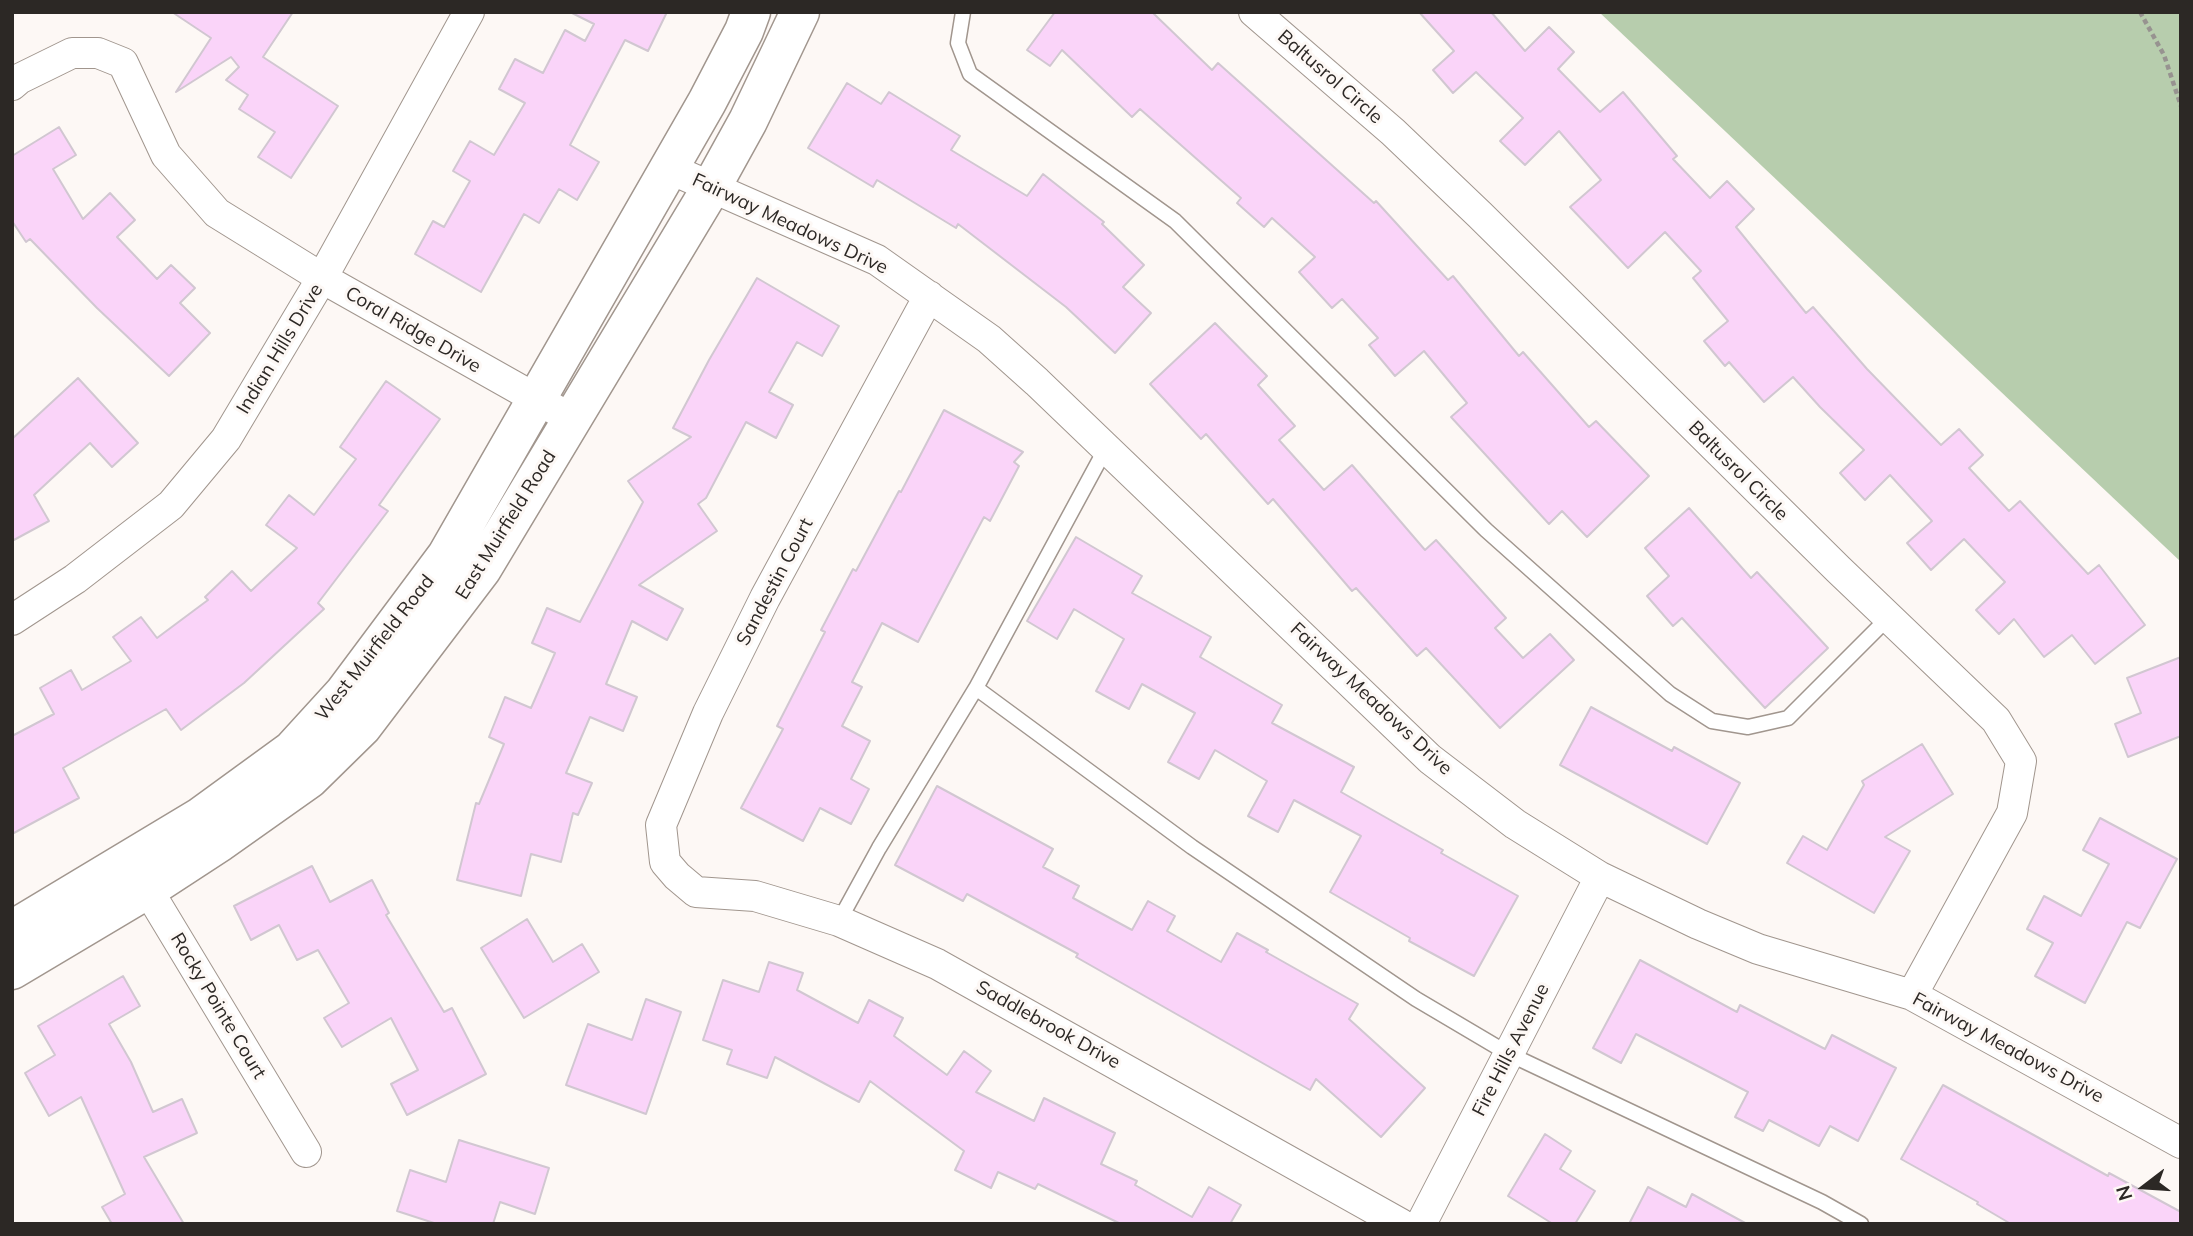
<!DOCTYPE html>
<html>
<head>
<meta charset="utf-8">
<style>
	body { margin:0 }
	#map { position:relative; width:2193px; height:1236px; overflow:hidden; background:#fdf8f5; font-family:Mulish,sans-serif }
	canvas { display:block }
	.frame { position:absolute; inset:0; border:14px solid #2c2825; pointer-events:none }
	.north { position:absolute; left:2109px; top:1152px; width:70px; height:70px; -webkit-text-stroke:5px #fdf8f5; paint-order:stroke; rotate:253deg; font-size:19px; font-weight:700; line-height:28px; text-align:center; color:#2c2825 }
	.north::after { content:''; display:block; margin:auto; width:24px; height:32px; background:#2c2825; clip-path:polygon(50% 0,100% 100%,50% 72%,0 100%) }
</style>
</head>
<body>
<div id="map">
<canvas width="2193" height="1236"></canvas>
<div class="frame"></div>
<div class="north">N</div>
</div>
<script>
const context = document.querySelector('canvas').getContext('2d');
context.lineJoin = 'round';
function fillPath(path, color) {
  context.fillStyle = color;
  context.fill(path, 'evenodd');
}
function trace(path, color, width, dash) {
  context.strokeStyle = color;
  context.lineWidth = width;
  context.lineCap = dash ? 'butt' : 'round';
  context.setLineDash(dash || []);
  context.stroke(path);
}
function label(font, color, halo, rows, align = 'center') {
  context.font = font + ' Mulish,sans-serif';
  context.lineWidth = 6;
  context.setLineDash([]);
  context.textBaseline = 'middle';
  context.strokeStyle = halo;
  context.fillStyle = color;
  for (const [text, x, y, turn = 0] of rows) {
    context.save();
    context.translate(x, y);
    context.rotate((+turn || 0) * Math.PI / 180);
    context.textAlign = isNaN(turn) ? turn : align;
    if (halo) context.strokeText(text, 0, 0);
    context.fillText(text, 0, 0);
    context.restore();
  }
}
const green = new Path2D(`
	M 1599,12 L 2181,12 L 2181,562 Z`);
const building = new Path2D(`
	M 172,12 L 293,12 L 263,57 L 338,106 L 291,178 L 258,157 L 275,132 L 239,109 L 248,95 L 226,80 L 239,67 L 231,57 L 176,92 L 211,38 Z
	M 570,12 L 667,12 L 648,51 L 625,40 L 570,145 L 599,162 L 577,200 L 559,189 L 539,223 L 524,214 L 481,292 L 415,254 L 433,221 L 444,227 L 470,181 L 453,171 L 470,141 L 494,155 L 525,103 L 499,89 L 515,59 L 543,73 L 565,30 L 585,41 L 594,24 Z
	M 1055,12 L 1152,12 L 1212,70 L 1218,63 L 1374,203 L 1376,201 L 1448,280 L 1453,276 L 1519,356 L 1523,352 L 1589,427 L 1596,421 L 1649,476 L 1587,537 L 1562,511 L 1549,524 L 1451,417 L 1467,403 L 1424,351 L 1395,376 L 1369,345 L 1378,338 L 1342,299 L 1332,308 L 1299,272 L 1315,257 L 1272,218 L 1264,227 L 1237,203 L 1241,198 L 1140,109 L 1132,117 L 1062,50 L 1050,66 L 1027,50 Z
	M 1419,12 L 1491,12 L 1525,51 L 1549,27 L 1574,52 L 1558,69 L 1600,112 L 1623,92 L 1677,156 L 1673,159 L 1710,198 L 1727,181 L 1754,209 L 1736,227 L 1806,313 L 1813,307 L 1867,369 L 1941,445 L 1959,429 L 1983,455 L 1969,468 L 2009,511 L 2020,501 L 2088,574 L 2099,565 L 2145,625 L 2095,664 L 2072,635 L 2044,657 L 2014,619 L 1999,634 L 1976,610 L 2005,582 L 1964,539 L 1931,570 L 1907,543 L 1932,521 L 1890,475 L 1865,500 L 1840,473 L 1864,450 L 1820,407 L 1793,377 L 1764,402 L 1729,362 L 1725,366 L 1704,341 L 1728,321 L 1693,278 L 1701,271 L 1665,232 L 1628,268 L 1570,207 L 1601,180 L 1559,131 L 1525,165 L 1500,141 L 1523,118 L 1476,72 L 1453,93 L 1433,70 L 1454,51 Z
	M 847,83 L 881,104 L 889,92 L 960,136 L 951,150 L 1027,196 L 1043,174 L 1104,222 L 1102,224 L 1144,265 L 1123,287 L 1151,313 L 1115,353 L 1066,307 L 958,224 L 956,228 L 877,180 L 873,187 L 808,148 Z
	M 59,127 L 76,155 L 53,169 L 83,219 L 110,193 L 135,220 L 117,237 L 157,279 L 171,265 L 195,288 L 180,303 L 210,333 L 169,376 L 97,308 L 30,239 L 26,242 L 12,221 L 12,156 Z
	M 757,278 L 839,326 L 822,356 L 797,342 L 769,392 L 793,405 L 776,438 L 746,422 L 706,498 L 698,504 L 717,531 L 639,585 L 683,609 L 667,640 L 632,621 L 606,684 L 637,697 L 623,731 L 590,717 L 566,773 L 592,783 L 578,815 L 573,813 L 561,862 L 531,854 L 521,896 L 457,880 L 476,803 L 479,804 L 504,744 L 489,737 L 505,697 L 531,708 L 555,653 L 532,643 L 547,608 L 580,622 L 643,502 L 628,481 L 691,437 L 673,428 L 709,360 Z
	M 1215,323 L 1267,376 L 1258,385 L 1295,426 L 1279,440 L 1324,490 L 1352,465 L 1425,550 L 1436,540 L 1506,618 L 1495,628 L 1523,658 L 1550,634 L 1574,660 L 1500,728 L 1426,648 L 1417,656 L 1356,588 L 1352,591 L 1273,499 L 1268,504 L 1206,434 L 1201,439 L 1150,384 Z
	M 78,378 L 138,443 L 112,467 L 90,443 L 34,495 L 49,521 L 12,541 L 12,439 Z
	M 386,381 L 440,419 L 379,505 L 388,511 L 318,603 L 324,609 L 244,683 L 181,730 L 166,709 L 63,768 L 79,798 L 12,834 L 12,736 L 54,714 L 40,688 L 71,670 L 82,690 L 131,661 L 113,637 L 141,617 L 157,638 L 208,600 L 205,597 L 232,571 L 251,591 L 297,548 L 266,525 L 289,495 L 314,515 L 356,459 L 340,447 Z
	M 944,410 L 1023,452 L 1014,462 L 1019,466 L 990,521 L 984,517 L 918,642 L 882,623 L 852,682 L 862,687 L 842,726 L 870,741 L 851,779 L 869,789 L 851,824 L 820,808 L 803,841 L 741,808 L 783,729 L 777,726 L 825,632 L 821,630 L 853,569 L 856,571 L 899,491 L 901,492 Z
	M 1689,508 L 1751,578 L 1757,572 L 1828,648 L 1765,708 L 1682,618 L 1673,626 L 1647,596 L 1669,576 L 1645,548 Z
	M 1076,537 L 1142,576 L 1132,593 L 1211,637 L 1200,657 L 1282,705 L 1272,723 L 1354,767 L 1341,792 L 1443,850 L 1441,853 L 1518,896 L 1474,976 L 1409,941 L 1410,938 L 1330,892 L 1361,836 L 1294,800 L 1278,832 L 1248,816 L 1267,781 L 1215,750 L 1199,779 L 1168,762 L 1195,713 L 1142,684 L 1129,709 L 1096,691 L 1124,639 L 1074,609 L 1057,639 L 1027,621 Z
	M 2181,657 L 2181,736 L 2128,757 L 2115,724 L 2141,713 L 2127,678 Z
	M 1591,707 L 1672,751 L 1674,747 L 1740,783 L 1707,844 L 1560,765 Z
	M 1922,744 L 1953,794 L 1885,837 L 1910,851 L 1874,913 L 1787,863 L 1803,836 L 1827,850 L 1864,785 L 1862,781 Z
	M 937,786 L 1053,849 L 1043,867 L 1079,886 L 1073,898 L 1132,930 L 1148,901 L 1175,916 L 1167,931 L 1221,962 L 1237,933 L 1268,950 L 1266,952 L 1358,1004 L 1349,1019 L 1425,1088 L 1381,1137 L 1316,1079 L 1310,1090 L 1076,957 L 1078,954 L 967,894 L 963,901 L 895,865 Z
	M 2100,818 L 2177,859 L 2140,928 L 2127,922 L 2085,1003 L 2035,976 L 2053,943 L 2027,929 L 2044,896 L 2081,916 L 2109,864 L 2083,850 Z
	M 312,866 L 330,902 L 372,880 L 389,913 L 386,915 L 444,1012 L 452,1008 L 486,1074 L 407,1115 L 391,1084 L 418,1070 L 391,1018 L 342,1047 L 324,1018 L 349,1003 L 318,950 L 297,960 L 279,925 L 251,940 L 234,906 Z
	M 527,919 L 553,962 L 582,944 L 599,972 L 524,1018 L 481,948 Z
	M 1640,960 L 1737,1012 L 1740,1005 L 1825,1049 L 1832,1035 L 1896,1068 L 1858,1141 L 1830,1126 L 1819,1146 L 1769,1120 L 1763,1131 L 1735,1117 L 1748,1092 L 1636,1034 L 1621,1063 L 1593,1048 Z
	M 769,962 L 803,973 L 797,990 L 858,1023 L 869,1000 L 903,1018 L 894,1036 L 947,1075 L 964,1051 L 991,1071 L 976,1092 L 1034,1121 L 1044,1098 L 1115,1133 L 1101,1164 L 1137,1181 L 1135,1185 L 1192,1217 L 1209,1187 L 1241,1205 L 1230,1224 L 1121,1224 L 1038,1184 L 1035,1189 L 998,1172 L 991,1188 L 955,1170 L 964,1151 L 870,1081 L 859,1102 L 775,1057 L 767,1078 L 727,1064 L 732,1050 L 703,1040 L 723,980 L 759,992 Z
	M 123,976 L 140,1006 L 109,1024 L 131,1062 L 153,1112 L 182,1099 L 197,1133 L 144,1157 L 184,1224 L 112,1224 L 102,1207 L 125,1194 L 81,1097 L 49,1116 L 25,1073 L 55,1055 L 38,1026 Z
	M 646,999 L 681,1012 L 646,1114 L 566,1085 L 588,1024 L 632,1040 Z
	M 1943,1085 L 2108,1176 L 2109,1173 L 2181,1212 L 2181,1224 L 2011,1224 L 1977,1204 L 1978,1202 L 1901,1159 Z
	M 1545,1134 L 1571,1151 L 1560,1169 L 1595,1191 L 1575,1224 L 1553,1224 L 1508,1196 Z
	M 459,1140 L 549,1168 L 535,1214 L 500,1202 L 493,1224 L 437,1224 L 397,1211 L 410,1170 L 446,1182 Z
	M 1648,1187 L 1686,1207 L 1692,1194 L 1747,1224 L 1629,1224 Z`);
const path = new Path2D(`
	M 2140,12 L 2164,55 L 2181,106`);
const lane = new Path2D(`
	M 963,12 L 958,43 L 970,74 L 1175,221 L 1486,530 L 1670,694 L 1712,721 L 1748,727 L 1788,718 L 1889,617
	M 1106,448 L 976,688 L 1192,847 L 1416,999 L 1509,1054 L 1822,1202 L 1861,1224
	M 839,921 L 879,848 L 976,688`);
const street = new Path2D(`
	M 1254,12 L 1393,132 L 1480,215 L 1838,569 L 1996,720 L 2021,761 L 2012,813 L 1912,995
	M 12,85 L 19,79 L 72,53 L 98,53 L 123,63 L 166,155 L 217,213 L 322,278 L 572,419
	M 668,168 L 877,260 L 989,339 L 1037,382 L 1430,759 L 1515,824 L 1600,877 L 1698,924 L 1758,949 L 1912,995 L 2181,1143
	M 929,296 L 765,598 L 708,713 L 661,825 L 665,862 L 677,876 L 696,892 L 755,896 L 839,921 L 937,964 L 1401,1224
	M 12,620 L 75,579 L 171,505 L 226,439 L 322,278 L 469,12
	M 137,872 L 306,1152
	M 1421,1224 L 1600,877`);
const secondary = new Path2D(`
	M 12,930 L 200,817 L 292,750 L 344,693 L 447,555 L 707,102 L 744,31 L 751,12
	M 12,970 L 148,889 L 220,842 L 309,779 L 362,727 L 482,569 L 711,188 L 748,121 L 800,12`);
const streetNames = [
	["Baltusrol Circle",1330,77,41],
	["Fairway Meadows Drive",790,224,25],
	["Coral Ridge Drive",413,330,30],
	["Indian Hills Drive",280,349,-59],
	["Baltusrol Circle",1738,471,45],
	["East Muirfield Road",506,525,-58],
	["Sandestin Court",775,582,-62],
	["West Muirfield Road",375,648,-52],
	["Fairway Meadows Drive",1371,699,43],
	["Rocky Pointe Court",218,1006,59],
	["Saddlebrook Drive",1048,1025,29],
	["Fairway Meadows Drive",2008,1048,28],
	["Fire Hills Avenue",1511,1050,-63]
];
fillPath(green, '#b7cdad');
fillPath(building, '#fad4f9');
trace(building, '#d1c7d1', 2);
trace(lane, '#a1968e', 17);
trace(street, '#a1968e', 32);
trace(secondary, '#a1968e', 41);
trace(path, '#979390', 4.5, [5, 3.5]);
trace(lane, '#fff', 14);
trace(street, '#fff', 30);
trace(secondary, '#fff', 38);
label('19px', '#2c2825', '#fdf8f5', streetNames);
</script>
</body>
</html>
